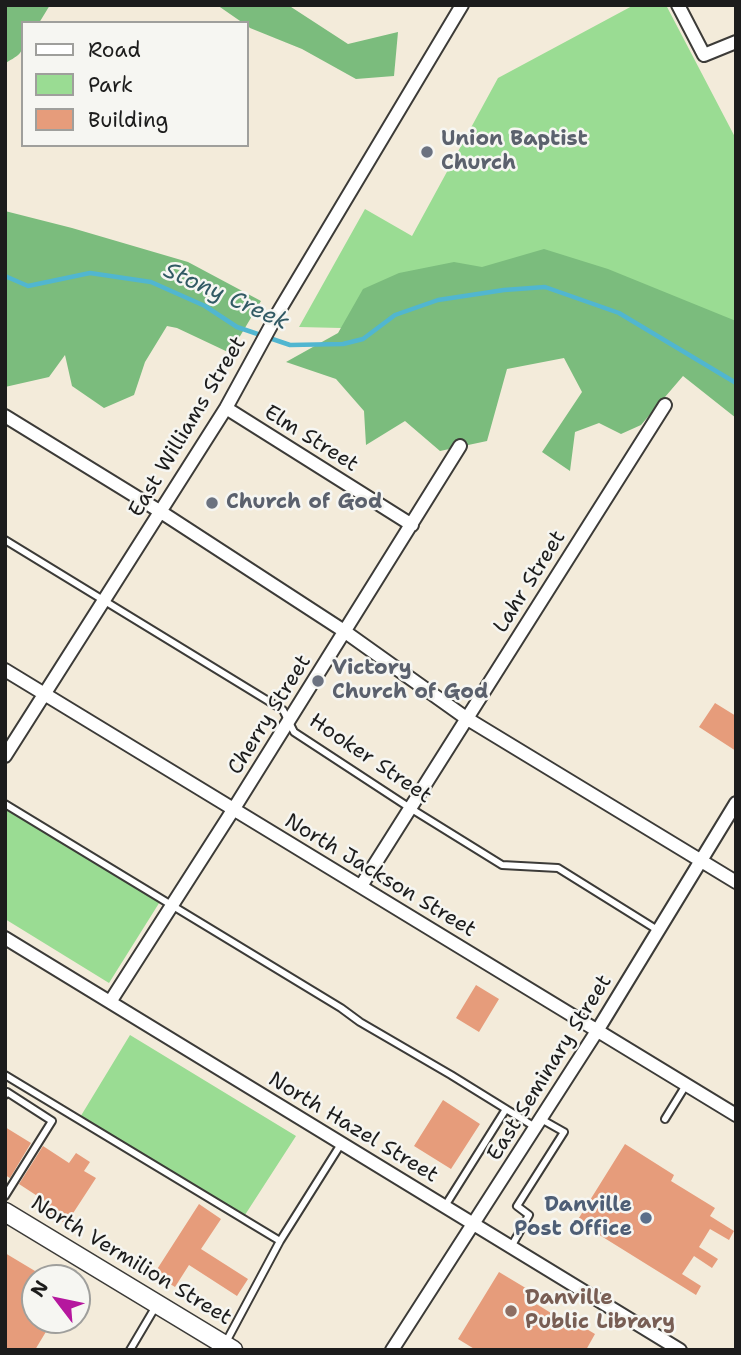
<!DOCTYPE html>
<html>
<head>
<meta charset="utf-8">
<style>
	body { margin:0 }
	#map { position:relative; width:741px; height:1355px; overflow:hidden; background:#f3ebda; font-family:"Shantell Sans",sans-serif }
	canvas { display:block }
	.frame { position:absolute; inset:0; border:7px solid #1c1c1c; pointer-events:none }
	.legend { position:absolute; left:21px; top:21px; width:228px; height:126px; box-sizing:border-box; background:#f6f6f2; border:2px solid #9f9f9c; margin:0; padding:9px 12px; list-style:none; font-size:21px; color:#1c1c1c }
	.legend li { display:flex; align-items:center; gap:14px; height:35px }
	.legend b { width:35px; border:2px solid #9f9f9c }
	.north { position:absolute; left:21px; top:1264px; width:70px; height:70px; box-sizing:border-box; background:#f6f6f2; border:2px solid #9f9f9c; border-radius:50%; rotate:302deg; font-size:19px; font-weight:700; line-height:28px; text-align:center; color:#1c1c1c }
	.north::after { content:''; display:block; margin:auto; width:24px; height:32px; background:#b5179e; clip-path:polygon(50% 0,100% 100%,50% 72%,0 100%) }
</style>
</head>
<body>
<div id="map">
<canvas width="741" height="1355"></canvas>
<div class="frame"></div>
<ul class="legend">
<li><b style="height:9px;background:#fff"></b>Road</li>
<li><b style="height:19px;background:#9adc93"></b>Park</li>
<li><b style="height:19px;background:#e69c7b"></b>Building</li>
</ul>
<div class="north">N</div>
</div>
<script>
const context = document.querySelector('canvas').getContext('2d');
context.lineJoin = 'round';
function fillPath(path, color) {
  context.fillStyle = color;
  context.fill(path, 'evenodd');
}
function trace(path, color, width, dash) {
  context.strokeStyle = color;
  context.lineWidth = width;
  context.lineCap = dash ? 'butt' : 'round';
  context.setLineDash(dash || []);
  context.stroke(path);
}
function label(font, color, halo, rows, align = 'center') {
  context.font = font + ' "Shantell Sans",sans-serif';
  context.lineWidth = 5;
  context.setLineDash([]);
  context.textBaseline = 'middle';
  context.strokeStyle = halo;
  context.fillStyle = color;
  for (const [text, x, y, turn = 0] of rows) {
    context.save();
    context.translate(x, y);
    context.rotate((+turn || 0) * Math.PI / 180);
    context.textAlign = isNaN(turn) ? turn : align;
    if (halo) context.strokeText(text, 0, 0);
    context.fillText(text, 0, 0);
    context.restore();
  }
}
const green = new Path2D(`
	M 634,5 L 666,5 L 736,139 L 736,369 L 341,328 L 299,327 L 365,209 L 412,236 L 498,78 Z
	M 5,804 L 161,900 L 109,983 L 5,919 Z
	M 130,1035 L 296,1136 L 243,1218 L 79,1119 Z`);
const forest = new Path2D(`
	M 5,5 L 50,5 L 39,23 L 23,23 C 23,31 26,46 20,53 C 16,58 9,60 5,64 Z
	M 217,5 L 288,5 L 348,44 L 398,32 L 394,76 L 356,79 L 302,49 L 250,28 L 247,25 L 247,23 L 243,23 Z
	M 5,211 L 72,228 L 188,262 L 261,301 L 230,353 L 177,328 L 167,326 L 145,362 L 134,395 L 104,408 L 72,386 L 65,355 L 49,377 L 5,387 Z
	M 544,249 L 608,269 L 736,321 L 736,418 L 683,376 L 641,425 L 621,434 L 599,423 L 575,432 L 570,471 L 542,452 L 582,392 L 564,358 L 507,369 L 487,441 L 440,451 L 405,421 L 366,445 L 364,411 L 336,379 L 286,362 L 338,333 L 363,289 L 399,273 L 454,262 L 482,267 Z`);
const stream = new Path2D(`
	M 5,276 L 28,286 L 90,273 L 151,282 L 205,306 L 237,327 L 290,345 L 343,344 L 363,339 L 395,315 L 438,300 L 504,290 L 545,287 L 619,313 L 736,383`);
const building = new Path2D(`
	M 715,703 L 736,716 L 736,751 L 699,727 Z
	M 476,985 L 499,999 L 479,1032 L 456,1018 Z
	M 443,1100 L 480,1124 L 451,1169 L 414,1146 Z
	M 5,1127 L 31,1143 L 10,1178 L 5,1175 Z
	M 625,1144 L 674,1175 L 671,1181 L 715,1208 L 710,1216 L 734,1231 L 729,1240 L 710,1229 L 699,1247 L 718,1259 L 712,1268 L 694,1256 L 682,1274 L 701,1286 L 696,1295 L 577,1221 Z
	M 43,1146 L 69,1163 L 76,1153 L 90,1162 L 84,1171 L 96,1178 L 66,1224 L 40,1207 L 45,1201 L 19,1184 Z
	M 199,1204 L 221,1219 L 201,1249 L 248,1279 L 237,1296 L 189,1265 L 175,1287 L 154,1274 Z
	M 5,1253 L 35,1271 L 35,1320 L 53,1320 L 35,1350 L 5,1350 Z
	M 499,1272 L 529,1290 L 525,1297 L 577,1329 L 580,1325 L 595,1334 L 586,1350 L 476,1350 L 458,1339 Z`);
const lane = new Path2D(`
	M 5,540 L 283,710 L 294,732 L 410,808 L 502,865 L 558,868 L 659,931
	M 5,804 L 341,1008 L 360,1022 L 451,1075 L 535,1127
	M 5,1075 L 280,1241
	M 5,1095 L 7,1092 L 52,1121 L 5,1196
	M 665,1119 L 686,1085
	M 445,1206 L 506,1109
	M 511,1247 L 529,1215 L 517,1206 L 564,1132 L 541,1119
	M 226,1342 L 280,1241 L 341,1144
	M 130,1350 L 156,1306`);
const street = new Path2D(`
	M 678,5 L 704,55 L 736,42
	M 226,408 L 412,525
	M 5,416 L 161,512 L 344,631 L 466,718 L 736,882
	M 5,670 L 736,1115
	M 5,756 L 226,408 L 279,311 L 462,5
	M 361,886 L 665,405
	M 5,938 L 680,1350
	M 110,1002 L 233,810 L 460,446
	M 392,1350 L 597,1031 L 736,803`);
const primary = new Path2D(`
	M 5,1212 L 233,1350`);
const markers = [
	[427,152,7,"#6b7280"],
	[212,503,7,"#6b7280"],
	[318,681,7,"#6b7280"],
	[646,1218,7,"#5c6f8a"],
	[511,1311,7,"#8d6e63"]
];
const worshipNames = [
	["Union Baptist",441,140],
	["Church",441,164],
	["Church of God",226,503],
	["Victory",332,669],
	["Church of God",332,693]
];
const streetNames = [
	["East Williams Street",188,427,-59],
	["Elm Street",311,439,32],
	["Lahr Street",530,582,-58],
	["Cherry Street",270,715,-58],
	["Hooker Street",370,759,34],
	["North Jackson Street",380,876,31],
	["East Seminary Street",550,1068,-58],
	["North Hazel Street",353,1128,31],
	["North Vermilion Street",131,1261,31]
];
const serviceNames = [
	["Danville",632,1206],
	["Post Office",632,1230]
];
const educationNames = [
	["Danville",525,1299],
	["Public Library",525,1323]
];
const waterNames = [
	["Stony Creek",226,297,24]
];
fillPath(green, '#9adc93');
fillPath(forest, '#7bbc7d');
trace(stream, '#51b6d0', 4.5);
fillPath(building, '#e69c7b');
trace(lane, '#3c3b38', 10);
trace(street, '#3c3b38', 16);
trace(primary, '#3c3b38', 21);
trace(lane, '#fff', 6);
trace(street, '#fff', 12);
trace(primary, '#fff', 18);
for (const [x, y, r, color] of markers) {
  const dot = new Path2D();
  dot.arc(x, y, r, 0, 2 * Math.PI);
  context.fillStyle = color;
  context.fill(dot);
  trace(dot, '#f6f6f2', 2.5);
}
label('bold 21px', '#5b616d', '#f6f6f2', worshipNames, 'left');
label('21px', '#1c1c1c', '#f6f6f2', streetNames);
label('bold 21px', '#4e5e75', '#f6f6f2', serviceNames, 'right');
label('bold 21px', '#785e54', '#f6f6f2', educationNames, 'left');
label('italic 23px', '#315a64', '#f6f6f2', waterNames);
</script>
</body>
</html>
